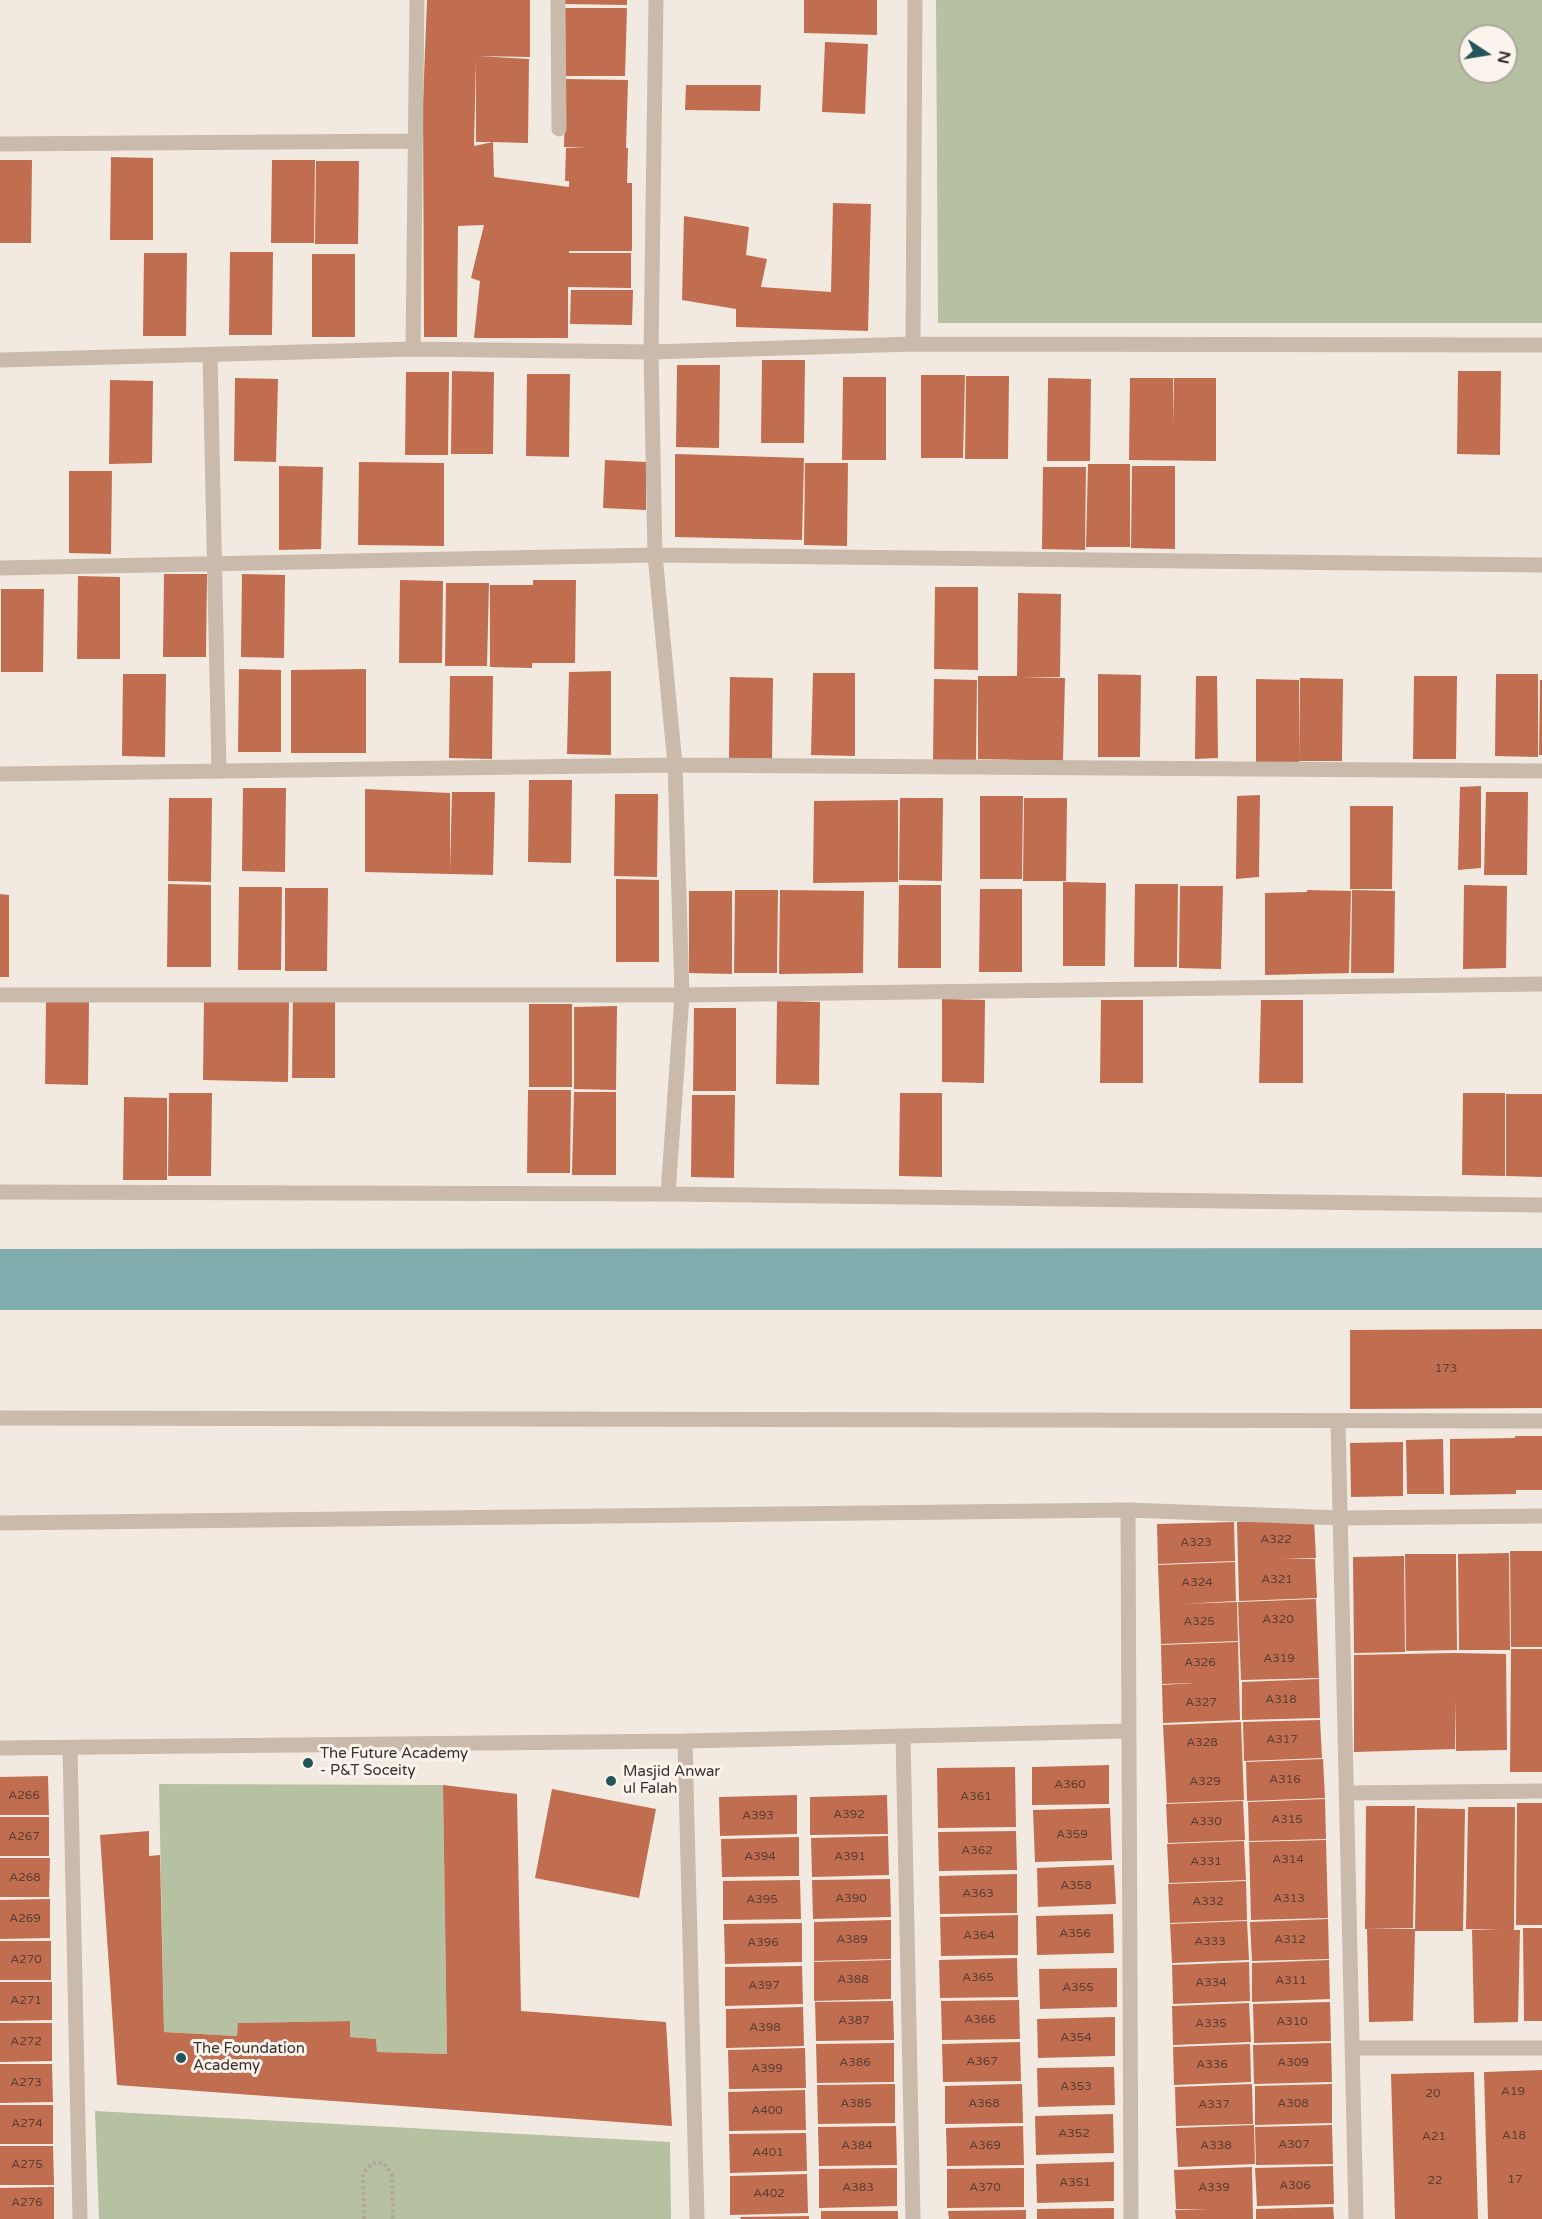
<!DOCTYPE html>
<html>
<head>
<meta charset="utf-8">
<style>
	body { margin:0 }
	#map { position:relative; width:1542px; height:2219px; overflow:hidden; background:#f2eae0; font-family:"Varela Round",sans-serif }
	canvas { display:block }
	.north { position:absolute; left:1458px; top:24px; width:60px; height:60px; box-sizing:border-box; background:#faf4ed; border:2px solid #ada59f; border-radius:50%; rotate:102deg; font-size:16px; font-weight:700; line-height:24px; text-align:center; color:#392f2b }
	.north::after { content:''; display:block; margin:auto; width:21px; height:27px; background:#225459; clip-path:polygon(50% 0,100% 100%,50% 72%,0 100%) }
</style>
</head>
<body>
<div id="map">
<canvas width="1542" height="2219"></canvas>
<div class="north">N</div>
</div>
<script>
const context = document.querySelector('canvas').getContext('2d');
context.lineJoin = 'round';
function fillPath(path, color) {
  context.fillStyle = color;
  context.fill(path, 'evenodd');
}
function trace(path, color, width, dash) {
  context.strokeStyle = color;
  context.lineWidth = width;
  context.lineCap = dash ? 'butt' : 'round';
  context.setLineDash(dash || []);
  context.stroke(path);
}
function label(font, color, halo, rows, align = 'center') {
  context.font = font + ' "Varela Round",sans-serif';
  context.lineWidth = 6;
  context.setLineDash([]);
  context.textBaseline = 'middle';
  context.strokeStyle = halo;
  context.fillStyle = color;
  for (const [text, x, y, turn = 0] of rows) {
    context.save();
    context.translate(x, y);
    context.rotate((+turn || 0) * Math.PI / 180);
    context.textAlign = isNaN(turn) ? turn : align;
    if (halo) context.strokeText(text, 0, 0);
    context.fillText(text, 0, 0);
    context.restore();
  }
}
const green = new Path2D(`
	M 936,0 L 1542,0 L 1542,323 L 938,323 ZM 1470,36 L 1506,36 L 1506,72 L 1470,72 Z
	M 159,1784 L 443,1785 L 447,2054 L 377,2052 L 376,2039 L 350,2037 L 350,2021 L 239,2023 L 237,2036 L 164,2032 Z
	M 95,2111 L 670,2142 L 671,2219 L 99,2219 Z`);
const water = new Path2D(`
	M 1542,1248 L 1542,1310 L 0,1310 L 0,1249 Z`);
const building = new Path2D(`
	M 427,0 L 530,0 L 530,57 L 478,56 L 529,59 L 528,143 L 493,142 L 494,177 L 569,187 L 569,181 L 565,181 L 566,148 L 586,147 L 564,147 L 566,79 L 628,80 L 626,148 L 628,148 L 627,183 L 632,183 L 632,251 L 569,251 L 569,253 L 631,253 L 631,288 L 568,287 L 568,338 L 474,338 L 480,281 L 471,278 L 484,225 L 458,226 L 457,337 L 424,337 L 423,102 ZM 476,60 L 476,142 L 493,142 L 474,146 Z
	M 565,0 L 627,0 L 627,5 L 565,4 Z
	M 804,0 L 877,0 L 877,35 L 804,33 Z
	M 564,8 L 627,8 L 625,76 L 563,76 Z
	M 825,42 L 868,44 L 865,114 L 822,112 Z
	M 686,85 L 761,85 L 760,111 L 685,110 Z
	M 111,157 L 153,158 L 153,240 L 110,240 Z
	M 0,160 L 32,160 L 31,243 L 0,243 Z
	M 272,160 L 315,160 L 314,243 L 271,243 Z
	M 316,161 L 359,161 L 358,244 L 315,244 Z
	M 833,203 L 871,204 L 868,331 L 736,327 L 736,309 L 682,300 L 684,216 L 749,227 L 746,255 L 767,259 L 761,287 L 831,292 Z
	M 230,252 L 273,252 L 272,335 L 229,335 Z
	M 144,253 L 187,253 L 186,336 L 143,336 Z
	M 312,254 L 355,254 L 355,337 L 312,337 Z
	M 571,290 L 633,290 L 632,325 L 570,324 Z
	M 762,360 L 805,360 L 804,443 L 761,443 Z
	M 677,365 L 720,365 L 719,448 L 676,447 Z
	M 452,371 L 494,372 L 493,454 L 451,454 Z
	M 1458,371 L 1501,371 L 1500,455 L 1457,454 Z
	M 406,372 L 449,372 L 448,455 L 405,455 Z
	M 527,374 L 570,374 L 569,457 L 526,456 Z
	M 921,375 L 965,375 L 963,458 L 921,458 Z
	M 966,376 L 1009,376 L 1008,459 L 965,459 Z
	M 843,377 L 886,377 L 886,460 L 842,460 Z
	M 235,378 L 278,379 L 276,462 L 234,461 Z
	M 1048,378 L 1091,379 L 1090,461 L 1047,461 Z
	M 1130,378 L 1173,378 L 1173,427 L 1174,378 L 1216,378 L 1216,461 L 1129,460 Z
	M 110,380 L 153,381 L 152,463 L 109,464 Z
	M 675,454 L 804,458 L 802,540 L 675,537 Z
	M 605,460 L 646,462 L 646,510 L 603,508 Z
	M 359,462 L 444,463 L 444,546 L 358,545 Z
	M 805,463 L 848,463 L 847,546 L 804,545 Z
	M 1088,464 L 1130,464 L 1130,547 L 1086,547 Z
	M 279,466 L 323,467 L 321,549 L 279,550 Z
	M 1132,466 L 1175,466 L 1175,549 L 1131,548 Z
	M 1043,467 L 1086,467 L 1085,550 L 1042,549 Z
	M 69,471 L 112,471 L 111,554 L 69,553 Z
	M 164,574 L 207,574 L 206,657 L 163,657 Z
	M 242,574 L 285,575 L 284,658 L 241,657 Z
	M 78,576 L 120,577 L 120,659 L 77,659 Z
	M 400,580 L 443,581 L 442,663 L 399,663 Z
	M 533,580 L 576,580 L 575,663 L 532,663 L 532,668 L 490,667 L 490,585 L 533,585 Z
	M 446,583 L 489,583 L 487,666 L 445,666 Z
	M 935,587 L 978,587 L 978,670 L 934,669 Z
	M 1,589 L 44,589 L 43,672 L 1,672 Z
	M 1018,593 L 1061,594 L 1060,677 L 1021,678 L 1065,678 L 1063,761 L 978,759 L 978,676 L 1017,676 Z
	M 239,669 L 281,670 L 281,752 L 238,752 Z
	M 366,669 L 366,753 L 291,753 L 291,670 Z
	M 611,671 L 611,755 L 567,754 L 569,672 Z
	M 813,673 L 855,673 L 855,756 L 811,755 Z
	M 123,674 L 166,674 L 165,757 L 122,756 Z
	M 1098,674 L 1141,675 L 1140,757 L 1098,757 Z
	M 1496,674 L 1538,674 L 1538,757 L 1495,756 Z
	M 450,676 L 493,676 L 492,759 L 449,758 Z
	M 1196,676 L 1217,676 L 1218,758 L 1195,759 Z
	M 1414,676 L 1457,676 L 1456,759 L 1413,759 Z
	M 730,677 L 773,678 L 772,760 L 729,760 Z
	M 1300,678 L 1343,679 L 1342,761 L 1299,761 Z
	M 934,679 L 977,680 L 976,762 L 933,762 Z
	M 1256,679 L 1299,680 L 1299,762 L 1256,762 Z
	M 1540,680 L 1542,680 L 1542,755 L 1539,755 Z
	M 529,780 L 572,780 L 571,863 L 528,862 Z
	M 1481,786 L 1481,868 L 1458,870 L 1460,787 Z
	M 243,788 L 286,788 L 285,872 L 242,871 Z
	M 365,789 L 450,793 L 450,871 L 452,792 L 495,792 L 493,875 L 365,872 Z
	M 1486,792 L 1528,792 L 1527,875 L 1484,875 Z
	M 615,794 L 658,794 L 657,877 L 614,876 Z
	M 1260,795 L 1259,877 L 1236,879 L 1237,796 Z
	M 980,796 L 1023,796 L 1022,879 L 980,879 Z
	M 169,798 L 212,798 L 211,882 L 168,881 Z
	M 900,798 L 943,798 L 942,881 L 899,880 Z
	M 1024,798 L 1067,798 L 1066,881 L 1023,881 Z
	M 898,800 L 898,882 L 813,883 L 814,801 Z
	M 1350,806 L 1393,806 L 1392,889 L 1350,889 Z
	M 616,879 L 659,880 L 659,962 L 616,962 Z
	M 1063,882 L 1106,883 L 1105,966 L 1063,966 Z
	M 168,884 L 211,885 L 211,967 L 167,967 Z
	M 1135,884 L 1178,884 L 1177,967 L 1134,967 Z
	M 899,885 L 941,885 L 941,968 L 898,968 Z
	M 1464,885 L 1507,886 L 1506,968 L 1463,969 Z
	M 1180,886 L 1223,886 L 1221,969 L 1179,968 Z
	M 239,887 L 282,887 L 281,970 L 238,970 Z
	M 285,888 L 328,888 L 327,971 L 285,971 Z
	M 980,889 L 1022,889 L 1022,972 L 979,972 Z
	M 735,890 L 778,890 L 777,973 L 734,973 Z
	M 780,890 L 864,891 L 863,973 L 779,974 Z
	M 1307,890 L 1351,891 L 1349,973 L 1265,975 L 1265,893 L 1307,892 Z
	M 1352,890 L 1395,891 L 1394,973 L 1351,973 Z
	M 689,891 L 732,891 L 732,974 L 689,973 Z
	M 0,894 L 9,895 L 9,977 L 0,977 Z
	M 293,995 L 335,995 L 335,1078 L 292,1078 Z
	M 204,997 L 289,999 L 288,1082 L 203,1080 Z
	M 942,999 L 985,1000 L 984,1083 L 942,1082 Z
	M 1101,1000 L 1143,1000 L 1143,1083 L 1100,1083 Z
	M 1261,1000 L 1303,1000 L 1303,1083 L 1259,1083 Z
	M 777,1001 L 820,1002 L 819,1085 L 776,1084 Z
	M 46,1002 L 89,1002 L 88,1085 L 45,1084 Z
	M 529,1004 L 572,1004 L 572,1087 L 529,1087 Z
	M 617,1006 L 616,1090 L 574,1089 L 574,1007 Z
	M 694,1008 L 736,1008 L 736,1091 L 693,1091 Z
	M 528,1090 L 571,1090 L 570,1173 L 527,1173 Z
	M 574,1092 L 616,1092 L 616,1175 L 572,1175 Z
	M 169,1093 L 212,1093 L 211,1176 L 168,1176 Z
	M 900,1093 L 942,1093 L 942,1177 L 899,1176 Z
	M 1463,1093 L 1505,1093 L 1505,1176 L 1462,1175 Z
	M 1506,1094 L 1542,1094 L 1542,1177 L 1506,1176 Z
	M 692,1095 L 735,1095 L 734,1178 L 691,1177 Z
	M 124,1097 L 167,1098 L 167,1180 L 123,1180 Z
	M 1542,1329 L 1542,1408 L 1350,1409 L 1350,1330 Z
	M 1515,1436 L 1542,1436 L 1542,1490 L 1516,1490 L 1516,1494 L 1450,1495 L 1450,1439 L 1515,1438 Z
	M 1443,1439 L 1444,1494 L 1407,1494 L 1406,1440 Z
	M 1403,1442 L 1403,1496 L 1351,1497 L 1350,1443 Z
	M 1314,1520 L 1316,1558 L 1282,1559 L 1315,1559 L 1317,1598 L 1239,1601 L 1237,1522 Z
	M 1234,1522 L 1235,1561 L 1158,1564 L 1157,1524 Z
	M 1510,1551 L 1542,1551 L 1542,1647 L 1511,1647 Z
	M 1509,1553 L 1510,1650 L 1459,1650 L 1458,1554 Z
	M 1405,1554 L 1456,1554 L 1457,1650 L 1406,1651 Z
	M 1404,1556 L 1405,1652 L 1354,1653 L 1353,1557 Z
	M 1235,1562 L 1236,1601 L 1182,1604 L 1237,1602 L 1238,1641 L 1161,1644 L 1158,1565 Z
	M 1316,1599 L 1319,1678 L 1241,1680 L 1238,1602 Z
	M 1238,1642 L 1240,1720 L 1163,1723 L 1162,1685 L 1195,1683 L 1162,1684 L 1161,1645 Z
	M 1511,1649 L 1542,1649 L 1542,1772 L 1510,1772 Z
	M 1454,1653 L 1506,1654 L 1507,1750 L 1456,1751 L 1455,1698 L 1455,1749 L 1354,1752 L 1354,1655 Z
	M 1319,1679 L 1320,1718 L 1242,1720 L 1242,1682 Z
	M 1320,1720 L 1322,1758 L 1244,1761 L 1243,1722 Z
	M 1241,1722 L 1244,1800 L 1167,1803 L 1163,1725 Z
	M 1323,1759 L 1325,1798 L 1247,1801 L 1246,1762 Z
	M 1109,1765 L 1109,1804 L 1032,1805 L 1032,1767 Z
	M 1015,1767 L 1016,1827 L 938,1828 L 937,1768 Z
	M 48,1776 L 49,1815 L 0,1815 L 0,1777 Z
	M 443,1785 L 517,1794 L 521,2011 L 666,2022 L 672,2126 L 117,2085 L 100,1835 L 149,1831 L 149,1856 L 160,1855 L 164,2032 L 237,2036 L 238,2023 L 350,2021 L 350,2037 L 376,2039 L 377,2052 L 447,2054 Z
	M 552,1789 L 656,1809 L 639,1898 L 535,1878 Z
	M 797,1795 L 797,1834 L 720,1836 L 719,1797 Z
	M 887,1795 L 888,1834 L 810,1835 L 810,1797 Z
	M 1325,1799 L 1326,1839 L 1249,1841 L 1248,1802 Z
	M 1243,1801 L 1245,1840 L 1168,1843 L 1166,1804 Z
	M 1517,1803 L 1542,1803 L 1542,1925 L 1516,1925 Z
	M 1366,1806 L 1415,1806 L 1413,1928 L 1365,1929 Z
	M 1468,1807 L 1515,1807 L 1514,1930 L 1520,1930 L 1518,2022 L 1474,2023 L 1472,1930 L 1501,1930 L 1466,1929 Z
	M 1110,1808 L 1112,1860 L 1035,1862 L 1033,1810 Z
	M 1417,1808 L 1465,1809 L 1463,1931 L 1415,1931 Z
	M 0,1817 L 49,1817 L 49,1856 L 0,1856 Z
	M 1016,1831 L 1017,1870 L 939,1871 L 938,1832 Z
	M 888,1836 L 889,1875 L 812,1877 L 811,1838 Z
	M 799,1837 L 799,1876 L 722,1877 L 721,1839 Z
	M 1326,1840 L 1328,1918 L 1251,1920 L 1249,1842 Z
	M 1244,1841 L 1246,1880 L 1169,1883 L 1167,1844 Z
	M 0,1858 L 50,1858 L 49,1897 L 0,1897 Z
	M 1114,1865 L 1116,1904 L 1038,1907 L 1037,1868 Z
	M 1017,1874 L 1017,1913 L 940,1914 L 939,1876 Z
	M 890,1879 L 891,1917 L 813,1919 L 812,1880 Z
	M 800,1880 L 801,1919 L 723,1920 L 723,1881 Z
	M 1246,1881 L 1247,1920 L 1170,1923 L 1168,1884 Z
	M 50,1899 L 50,1938 L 0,1939 L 0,1900 Z
	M 1113,1914 L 1114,1953 L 1037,1955 L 1036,1916 Z
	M 1018,1915 L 1018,1955 L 941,1956 L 940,1917 Z
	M 1328,1919 L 1329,1959 L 1252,1961 L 1250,1922 Z
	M 891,1920 L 891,1959 L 814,1961 L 814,1922 Z
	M 1247,1921 L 1249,1960 L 1172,1963 L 1170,1924 Z
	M 802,1923 L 802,1962 L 725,1964 L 724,1924 Z
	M 1523,1928 L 1542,1928 L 1542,2021 L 1524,2021 Z
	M 1367,1929 L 1415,1929 L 1413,2021 L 1369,2022 Z
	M 0,1941 L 51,1941 L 51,1980 L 0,1980 Z
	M 1017,1958 L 1018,1997 L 940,1998 L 939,1960 Z
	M 891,1960 L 891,1999 L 814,2001 L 814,1962 Z
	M 1329,1960 L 1330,1999 L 1252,2002 L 1252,1963 Z
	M 1249,1962 L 1250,2001 L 1173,2004 L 1172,1965 Z
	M 802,1966 L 803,2004 L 725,2006 L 725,1967 Z
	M 1117,1968 L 1117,2007 L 1040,2009 L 1039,1969 Z
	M 0,1982 L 52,1982 L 52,2020 L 0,2021 Z
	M 1019,2000 L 1020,2039 L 942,2040 L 941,2001 Z
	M 893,2001 L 894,2040 L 816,2041 L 815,2002 Z
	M 1330,2002 L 1331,2041 L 1254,2043 L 1253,2004 Z
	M 1249,2003 L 1251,2042 L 1173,2045 L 1172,2006 Z
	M 803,2007 L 804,2046 L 726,2048 L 726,2009 Z
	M 1115,2017 L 1115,2056 L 1038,2058 L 1037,2019 Z
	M 0,2023 L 52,2023 L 52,2061 L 0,2062 Z
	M 1020,2042 L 1021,2081 L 943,2082 L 942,2044 Z
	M 894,2043 L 894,2082 L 817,2083 L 816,2044 Z
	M 1331,2043 L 1332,2082 L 1254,2084 L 1253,2045 Z
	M 1250,2044 L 1251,2082 L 1174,2085 L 1173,2047 Z
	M 805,2048 L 806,2088 L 729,2089 L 728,2050 Z
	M 0,2064 L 52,2064 L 53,2102 L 0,2103 Z
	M 1114,2067 L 1115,2105 L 1038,2107 L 1037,2068 Z
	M 1542,2070 L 1542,2219 L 1488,2219 L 1484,2072 Z
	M 1474,2072 L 1478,2219 L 1395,2219 L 1391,2074 Z
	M 895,2084 L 895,2123 L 818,2124 L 817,2085 Z
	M 1022,2084 L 1023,2123 L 945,2124 L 945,2086 Z
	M 1252,2084 L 1253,2124 L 1176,2126 L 1175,2087 Z
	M 1332,2084 L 1332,2123 L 1255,2125 L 1255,2086 Z
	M 805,2090 L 806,2130 L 729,2131 L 728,2092 Z
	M 0,2105 L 53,2105 L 53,2144 L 0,2144 Z
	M 1113,2114 L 1114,2153 L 1036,2155 L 1035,2116 Z
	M 1254,2125 L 1255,2164 L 1178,2167 L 1176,2128 Z
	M 1332,2125 L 1333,2164 L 1256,2165 L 1255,2127 Z
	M 896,2126 L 897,2165 L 819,2166 L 818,2127 Z
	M 1023,2126 L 1024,2165 L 947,2166 L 946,2128 Z
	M 806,2133 L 807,2171 L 730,2173 L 729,2134 Z
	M 0,2146 L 53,2146 L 54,2185 L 0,2185 Z
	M 1114,2162 L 1114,2201 L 1037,2203 L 1036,2164 Z
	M 1333,2166 L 1334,2204 L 1257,2206 L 1255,2168 Z
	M 1252,2167 L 1253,2219 L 1176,2219 L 1175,2210 L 1209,2209 L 1176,2209 L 1174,2170 Z
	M 897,2168 L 897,2206 L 819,2208 L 819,2169 Z
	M 1024,2168 L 1024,2207 L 947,2208 L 947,2169 Z
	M 807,2174 L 808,2213 L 730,2215 L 730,2176 Z
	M 54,2187 L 54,2219 L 0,2219 L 0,2188 Z
	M 1333,2207 L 1334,2219 L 1256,2219 L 1256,2209 Z
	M 1114,2208 L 1114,2219 L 1037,2219 L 1037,2209 Z
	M 1026,2210 L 1026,2219 L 949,2219 L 948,2211 Z
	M 821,2211 L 898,2211 L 898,2219 L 821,2219 Z
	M 809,2216 L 809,2219 L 741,2219 L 740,2217 Z`);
const path = new Path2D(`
	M 364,2219 L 363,2173 L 373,2163 L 384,2163 L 392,2175 L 393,2219`);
const service = new Path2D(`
	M 558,0 L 559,129`);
const minor = new Path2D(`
	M 656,0 L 651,352 L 655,555 L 675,765 L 682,995 L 668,1194
	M 0,144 L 416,141
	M 913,344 L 915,0
	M 413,349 L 417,0
	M 210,355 L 219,771
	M 0,360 L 413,349 L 651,352 L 913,344 L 1542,345
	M 0,568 L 655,555 L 1542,565
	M 0,774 L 675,765 L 1542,771
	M 0,995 L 682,995 L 1542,984
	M 0,1192 L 668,1194 L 1542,1205
	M 0,1418 L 1542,1421
	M 1338,1422 L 1356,2219
	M 1128,1510 L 1131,2219
	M 0,1523 L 1128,1510 L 1342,1518 L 1542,1516
	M 903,1736 L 913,2219
	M 685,1741 L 697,2219
	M 0,1748 L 685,1741 L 1127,1731
	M 70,1748 L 80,2219
	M 1346,1793 L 1542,1791
	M 1352,2048 L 1542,2048`);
const markers = [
	[308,1763,6,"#225459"],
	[611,1781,6,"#225459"],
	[181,2058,6,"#225459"]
];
const numberNames = [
	["173",1446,1369],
	["A322",1276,1540],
	["A323",1196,1543],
	["A321",1277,1580],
	["A324",1197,1583],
	["A320",1278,1620],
	["A325",1199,1622],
	["A319",1279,1659],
	["A326",1200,1663],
	["A318",1281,1700],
	["A327",1201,1703],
	["A317",1282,1740],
	["A328",1202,1743],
	["A316",1285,1780],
	["A329",1205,1782],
	["A360",1070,1785],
	["A266",24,1796],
	["A361",976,1797],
	["A392",849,1815],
	["A393",758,1816],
	["A315",1287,1820],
	["A330",1206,1822],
	["A359",1072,1835],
	["A267",24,1837],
	["A362",977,1851],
	["A394",760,1857],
	["A391",850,1857],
	["A314",1288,1860],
	["A331",1206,1862],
	["A268",25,1878],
	["A358",1076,1886],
	["A363",978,1894],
	["A390",851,1899],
	["A313",1289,1899],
	["A395",762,1900],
	["A332",1208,1902],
	["A269",25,1919],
	["A356",1075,1934],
	["A364",979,1936],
	["A389",852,1940],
	["A312",1290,1940],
	["A333",1210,1942],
	["A396",763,1943],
	["A270",26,1960],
	["A365",978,1978],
	["A388",853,1980],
	["A311",1291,1981],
	["A334",1211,1983],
	["A397",764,1986],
	["A355",1078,1988],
	["A271",26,2001],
	["A366",980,2020],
	["A387",854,2021],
	["A310",1292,2022],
	["A335",1211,2024],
	["A398",765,2028],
	["A354",1076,2038],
	["A272",26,2042],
	["A367",982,2062],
	["A386",855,2063],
	["A309",1293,2063],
	["A336",1212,2065],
	["A399",767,2069],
	["A273",26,2083],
	["A353",1076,2087],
	["A19",1513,2092],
	["20",1433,2094],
	["A385",856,2104],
	["A368",984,2104],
	["A308",1293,2104],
	["A337",1214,2105],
	["A400",767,2111],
	["A274",27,2124],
	["A352",1074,2134],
	["A18",1514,2136],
	["A21",1434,2137],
	["A307",1294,2145],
	["A384",857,2146],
	["A369",985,2146],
	["A338",1216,2146],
	["A401",768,2153],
	["A275",27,2165],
	["17",1515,2180],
	["22",1435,2181],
	["A351",1075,2183],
	["A306",1295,2186],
	["A383",858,2188],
	["A370",985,2188],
	["A339",1214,2188],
	["A402",769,2194],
	["A276",27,2203]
];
const poiNames = [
	["The Future Academy",320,1754],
	["- P&T Soceity",320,1771],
	["Masjid Anwar",623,1772],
	["ul Falah",623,1789],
	["The Foundation",193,2049],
	["Academy",193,2066]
];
fillPath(green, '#b5c1a0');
fillPath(water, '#80acae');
fillPath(building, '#c16d50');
trace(path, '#b6a596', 4, [3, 3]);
trace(service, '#cabaac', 15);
trace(minor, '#cabaac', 15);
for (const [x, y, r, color] of markers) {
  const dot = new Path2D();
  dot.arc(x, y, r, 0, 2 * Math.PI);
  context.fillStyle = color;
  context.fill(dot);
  trace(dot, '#faf4ed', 2);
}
label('12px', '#5b3e34', null, numberNames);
label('15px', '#392f2b', '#faf4ed', poiNames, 'left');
</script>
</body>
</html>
